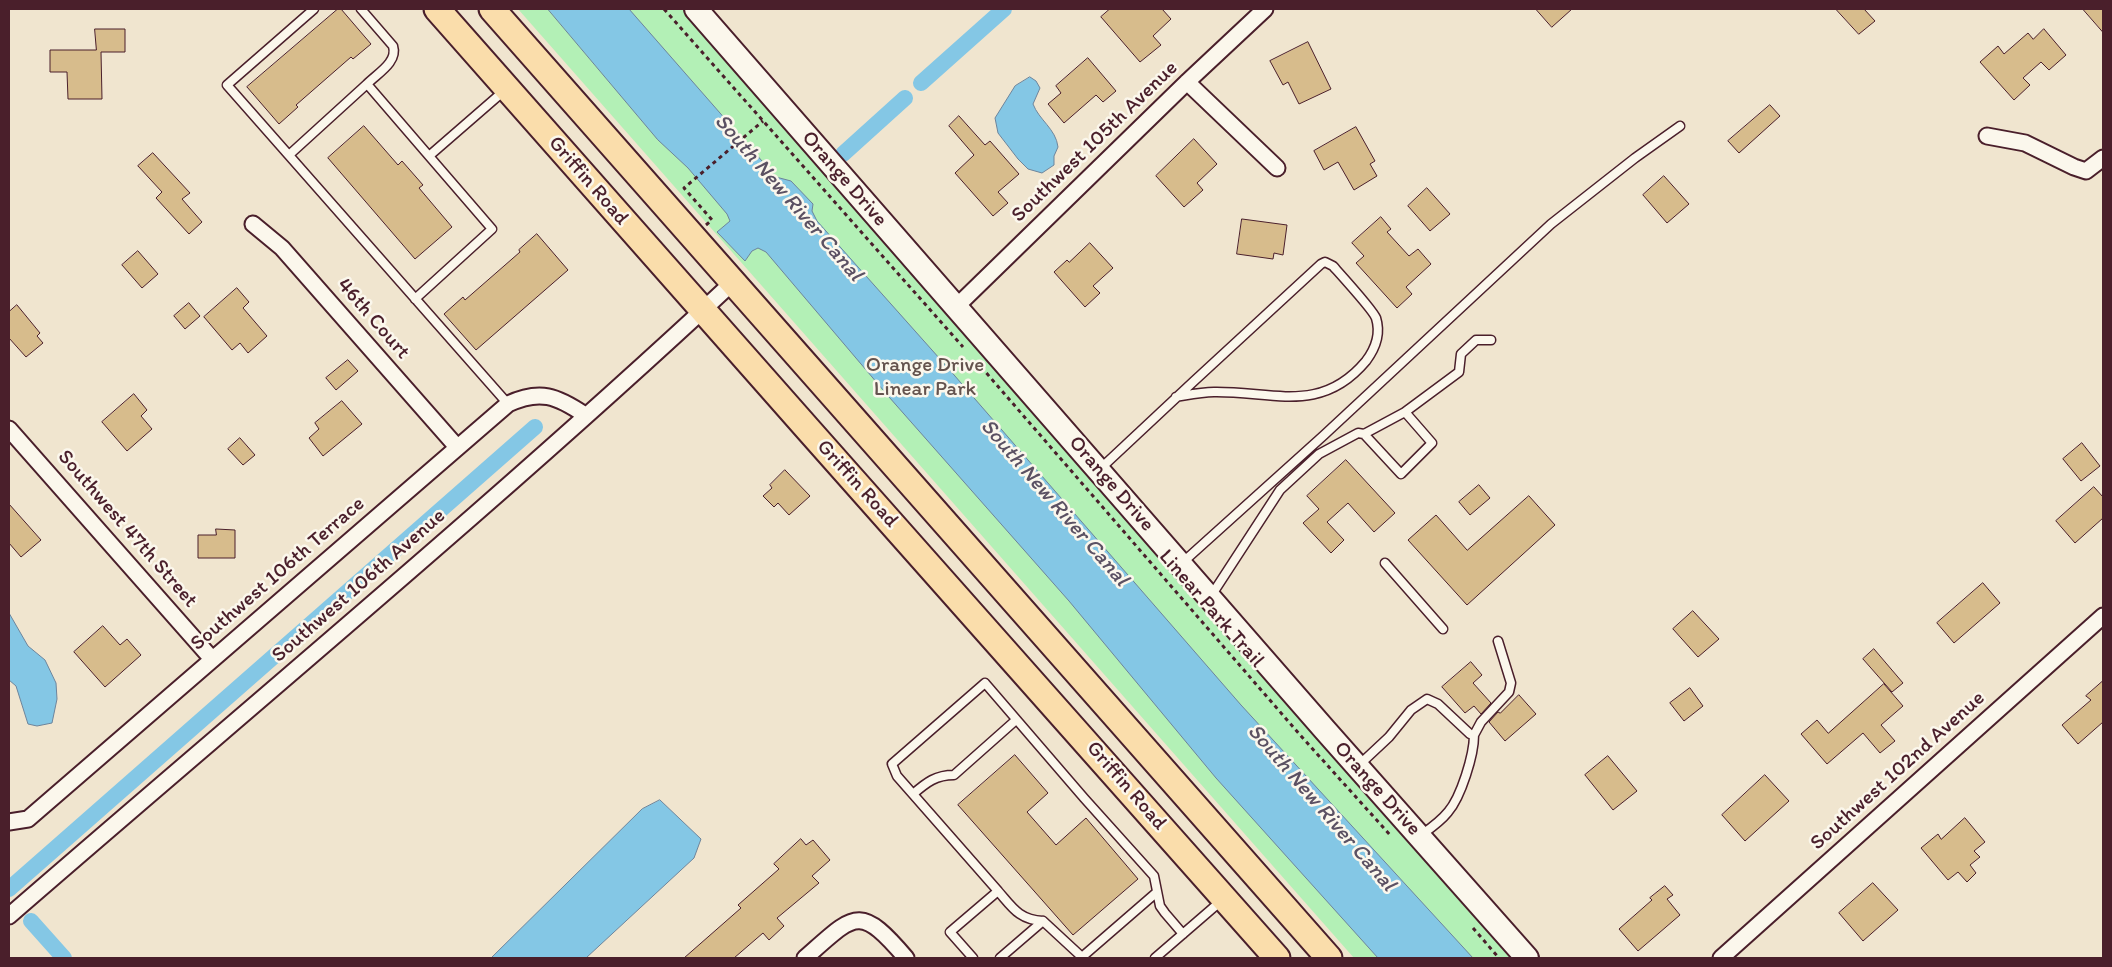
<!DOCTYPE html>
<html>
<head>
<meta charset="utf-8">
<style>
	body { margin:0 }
	#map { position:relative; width:2112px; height:967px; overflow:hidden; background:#f0e5cf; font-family:Itim,sans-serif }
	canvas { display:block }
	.frame { position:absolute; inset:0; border:10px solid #4a1f2b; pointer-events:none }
</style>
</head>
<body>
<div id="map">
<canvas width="2112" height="967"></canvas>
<div class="frame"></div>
</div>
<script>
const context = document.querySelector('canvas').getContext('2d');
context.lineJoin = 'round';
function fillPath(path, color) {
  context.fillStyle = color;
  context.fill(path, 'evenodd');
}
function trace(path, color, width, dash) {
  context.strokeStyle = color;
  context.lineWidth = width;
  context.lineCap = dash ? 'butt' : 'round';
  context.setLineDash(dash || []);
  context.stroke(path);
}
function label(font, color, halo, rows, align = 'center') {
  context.font = font + ' Itim,sans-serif';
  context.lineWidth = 5;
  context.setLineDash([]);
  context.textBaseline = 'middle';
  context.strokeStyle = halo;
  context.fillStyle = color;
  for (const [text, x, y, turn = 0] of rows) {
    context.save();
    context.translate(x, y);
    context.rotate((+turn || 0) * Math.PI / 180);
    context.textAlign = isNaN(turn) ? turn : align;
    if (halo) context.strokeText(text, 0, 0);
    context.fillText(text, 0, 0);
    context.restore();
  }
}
const green = new Path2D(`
	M 518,9 L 682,9 L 1516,958 L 1354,958 Z`);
const water = new Path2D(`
	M 548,9 L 629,9 L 776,177 L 791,181 L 813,204 L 812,211 L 817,221 L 948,368 L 1241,705 L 1473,958 L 1378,958 L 1216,778 L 1069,601 L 889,397 L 766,252 L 758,248 L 752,251 L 745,261 L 717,232 L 730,221 L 727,214 L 688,168 L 658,140 Z
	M 1030,77 L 1036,81 L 1040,88 L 1033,104 C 1039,120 1056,129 1058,147 L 1054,156 L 1054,165 L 1042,173 L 1028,169 L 1018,159 L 998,133 L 995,118 L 1015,86 Z
	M 9,613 L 28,646 L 45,660 L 56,683 L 57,699 L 52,723 L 37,726 L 28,724 L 16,686 L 9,680 Z
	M 660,800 L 701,839 L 694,858 L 586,958 L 491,958 L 642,809 Z`);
const canal = new Path2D(`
	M 921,83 L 1004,9
	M 843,154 L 905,98
	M 9,889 L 535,427
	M 31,921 L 64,958`);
const building = new Path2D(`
	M 338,9 L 341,9 L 371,44 L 353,59 L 351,57 L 296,105 L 298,107 L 279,124 L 247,87 Z
	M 1110,9 L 1162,9 L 1171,19 L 1153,36 L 1161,45 L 1140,62 L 1101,17 Z
	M 1536,9 L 1572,9 L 1552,27 Z
	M 1836,9 L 1864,9 L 1875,21 L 1859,34 Z
	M 2083,9 L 2103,9 L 2103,32 Z
	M 95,29 L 125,29 L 125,52 L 101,52 L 102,99 L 68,99 L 67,72 L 50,72 L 50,50 L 96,50 Z
	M 2044,29 L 2066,55 L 2049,70 L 2041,62 L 2023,78 L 2030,85 L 2014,100 L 1980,62 L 1998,46 L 2004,54 L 2028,33 L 2033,39 Z
	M 1308,42 L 1331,89 L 1299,104 L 1288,82 L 1283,85 L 1270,61 Z
	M 1088,58 L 1116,91 L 1103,102 L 1096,95 L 1064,123 L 1048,104 L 1061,93 L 1056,86 Z
	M 1770,105 L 1780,116 L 1739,153 L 1728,141 Z
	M 959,116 L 985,145 L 990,141 L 1019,174 L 998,192 L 1008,203 L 993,216 L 955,173 L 974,155 L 949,126 Z
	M 364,126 L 398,165 L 402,161 L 423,185 L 419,188 L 452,227 L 415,259 L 328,158 Z
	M 1356,127 L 1375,161 L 1370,164 L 1377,176 L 1354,190 L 1338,162 L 1324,170 L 1314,151 Z
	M 1194,139 L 1217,164 L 1197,183 L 1203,190 L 1184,207 L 1156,176 Z
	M 153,153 L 190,193 L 182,199 L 202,222 L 189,234 L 156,198 L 162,192 L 138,166 Z
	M 1664,176 L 1689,204 L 1667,223 L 1643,195 Z
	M 1427,188 L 1450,214 L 1430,231 L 1408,206 Z
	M 1381,217 L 1391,229 L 1387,232 L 1409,256 L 1418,249 L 1431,264 L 1406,287 L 1412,294 L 1397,308 L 1356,263 L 1364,256 L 1352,243 Z
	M 1242,219 L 1287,225 L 1283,255 L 1274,253 L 1273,259 L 1237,254 Z
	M 537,234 L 568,270 L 476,350 L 444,314 L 463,297 L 465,300 L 520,252 L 519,250 Z
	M 1090,243 L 1113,268 L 1093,286 L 1100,293 L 1085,307 L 1054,272 L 1067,260 L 1069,262 Z
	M 138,251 L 158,274 L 142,288 L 122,265 Z
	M 237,288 L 249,302 L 243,308 L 267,336 L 248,353 L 240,343 L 232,350 L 204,317 Z
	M 189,303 L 200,316 L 185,329 L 174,316 Z
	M 17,305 L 40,333 L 37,336 L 43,343 L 26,357 L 9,338 L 9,312 Z
	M 348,360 L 358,371 L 336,390 L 326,378 Z
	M 134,394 L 147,410 L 141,416 L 152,429 L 127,451 L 102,422 Z
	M 342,401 L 362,424 L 323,456 L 309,438 L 319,429 L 315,423 Z
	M 240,438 L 255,455 L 243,465 L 228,449 Z
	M 2082,443 L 2100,466 L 2081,481 L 2063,459 Z
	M 1346,460 L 1395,513 L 1374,532 L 1348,503 L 1327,522 L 1344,540 L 1331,553 L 1303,523 L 1319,509 L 1307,496 Z
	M 785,470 L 810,496 L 789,515 L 778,503 L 774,507 L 763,496 L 772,488 L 770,485 Z
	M 1479,485 L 1490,498 L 1470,515 L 1459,502 Z
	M 2094,487 L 2103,497 L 2103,518 L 2075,543 L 2056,521 Z
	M 1529,496 L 1555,525 L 1467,605 L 1408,540 L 1436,515 L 1467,550 Z
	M 9,504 L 41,540 L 21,557 L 9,543 Z
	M 216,529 L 235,530 L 235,558 L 198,558 L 198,535 L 216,535 Z
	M 1983,583 L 2000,603 L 1954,643 L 1937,623 Z
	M 1693,611 L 1719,639 L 1698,657 L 1673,629 Z
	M 103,626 L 120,645 L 127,639 L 141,655 L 105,687 L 74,652 Z
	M 1874,649 L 1903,683 L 1892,692 L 1863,659 Z
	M 1471,662 L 1482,675 L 1473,683 L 1491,703 L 1481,714 L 1474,706 L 1465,713 L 1442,687 Z
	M 2103,681 L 2103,722 L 2078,744 L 2062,725 L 2091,700 L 2086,696 Z
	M 1884,684 L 1903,706 L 1881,725 L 1895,741 L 1880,753 L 1863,733 L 1827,764 L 1801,734 L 1817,720 L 1828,733 Z
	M 1690,688 L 1703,706 L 1684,721 L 1670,703 Z
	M 1519,695 L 1536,714 L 1505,741 L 1489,722 L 1498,712 L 1500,713 Z
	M 1015,755 L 1048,793 L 1027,812 L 1056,845 L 1086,818 L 1138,879 L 1073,935 L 958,805 Z
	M 1608,756 L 1637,791 L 1613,810 L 1585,775 Z
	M 1765,775 L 1789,801 L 1745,841 L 1722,815 Z
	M 1965,818 L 1985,842 L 1974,851 L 1980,857 L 1970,865 L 1976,873 L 1967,882 L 1958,872 L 1948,880 L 1921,848 L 1938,834 L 1941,839 Z
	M 801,839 L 806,845 L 813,840 L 830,860 L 812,876 L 819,883 L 777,918 L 784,926 L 769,940 L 763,933 L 734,958 L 684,958 L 741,908 L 738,905 L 779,869 L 774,864 Z
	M 1873,883 L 1898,910 L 1863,941 L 1839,913 Z
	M 1665,886 L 1673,895 L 1667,899 L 1680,915 L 1638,951 L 1619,929 L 1652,900 L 1650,898 Z`);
const path = new Path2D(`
	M 664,9 L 963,347
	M 706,225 L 712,220 L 684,188 L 763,121
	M 976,361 L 1301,736 L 1391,836
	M 1473,928 L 1499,958`);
const lane = new Path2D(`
	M 314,9 L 227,85 L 508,404
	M 361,9 L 393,46 C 398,62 378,73 367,84 L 429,156 L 505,90
	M 289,155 L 367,84
	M 415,299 L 492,229 L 429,156
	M 1405,412 L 1459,372 L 1461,354 L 1476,340 L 1491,340
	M 1100,469 L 1193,382 L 1321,264 L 1325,262 L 1333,266 C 1341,275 1373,310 1376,318 C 1381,334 1375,349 1366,361 C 1321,415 1272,391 1214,392 C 1201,392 1188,395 1176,397
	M 1182,563 L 1323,436 L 1551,224 L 1635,158 L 1680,126
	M 1385,563 L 1443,629
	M 1211,596 L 1280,490 L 1319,454 L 1358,433 L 1364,434 L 1401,474 L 1432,443 L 1405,412 L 1364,434
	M 1358,766 L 1389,737 L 1411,710 L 1427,699 L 1438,704 L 1470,734 L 1474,735 L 1481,722 L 1509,692 L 1511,683 L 1498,641
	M 913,794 C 927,782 936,775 954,775 L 1016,720
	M 1421,835 C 1431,828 1440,822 1448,812 C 1461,797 1474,755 1474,735
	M 998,891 L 897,776 L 892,764 L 985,683 L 1084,798 L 1154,876 L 1160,906 L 1165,913 L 1183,934
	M 1082,957 L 1157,892
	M 973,958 L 950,932 L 998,891 C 1012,907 1019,920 1043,921
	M 1000,958 L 1043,921 L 1083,958
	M 1155,958 L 1221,901`);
const street = new Path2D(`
	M 1187,82 L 1277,168
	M 1987,136 L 2025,143 L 2074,167 L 2086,171 L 2103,158
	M 253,224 L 282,248 L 457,447
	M 956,307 L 1187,82 L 1265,9
	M 9,429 L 212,659
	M 9,822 L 28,819 L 508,404 C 540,389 557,396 585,415
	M 9,916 C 251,706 498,501 732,283
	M 805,958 C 855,914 859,903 906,958
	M 1721,958 L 2103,616`);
const secondary = new Path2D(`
	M 696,9 L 1325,730 L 1527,958`);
const primary = new Path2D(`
	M 437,9 C 715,327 998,641 1277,958
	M 492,9 C 770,326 1052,641 1329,958`);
const streetNames = [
	["Southwest 105th Avenue",1095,142,-44],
	["Orange Drive",844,179,49],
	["Griffin Road",588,181,49],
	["46th Court",373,319,49],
	["Griffin Road",857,484,48],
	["Orange Drive",1111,484,49],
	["Southwest 47th Street",127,529,49],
	["Southwest 106th Terrace",278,574,-41],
	["Southwest 106th Avenue",359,586,-41],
	["Linear Park Trail",1211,609,49],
	["Southwest 102nd Avenue",1898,771,-42],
	["Griffin Road",1126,786,49],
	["Orange Drive",1377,789,48]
];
const parkNames = [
	["Orange Drive",925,366],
	["Linear Park",925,390]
];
const waterNames = [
	["South New River Canal",788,198,49],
	["South New River Canal",1054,503,49],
	["South New River Canal",1321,808,49]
];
fillPath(green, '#b3f0b6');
fillPath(water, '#84c7e5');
trace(water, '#6d849b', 1);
trace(canal, '#84c7e5', 16);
fillPath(building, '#d7bc8c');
trace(building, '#4a1f2b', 1);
trace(lane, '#4a1f2b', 11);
trace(street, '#4a1f2b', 19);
trace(secondary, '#4a1f2b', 26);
trace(primary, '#4a1f2b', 29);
trace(path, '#4a1f2b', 3, [4, 4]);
trace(lane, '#fbf7ec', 8);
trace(street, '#fbf7ec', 15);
trace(secondary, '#fbf7ec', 22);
trace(primary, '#faddab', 25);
label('21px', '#4a1f2b', '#fbf7ec', streetNames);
label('21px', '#64534e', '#fbf7ec', parkNames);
label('italic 22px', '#5b5163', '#fbf7ec', waterNames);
</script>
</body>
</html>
